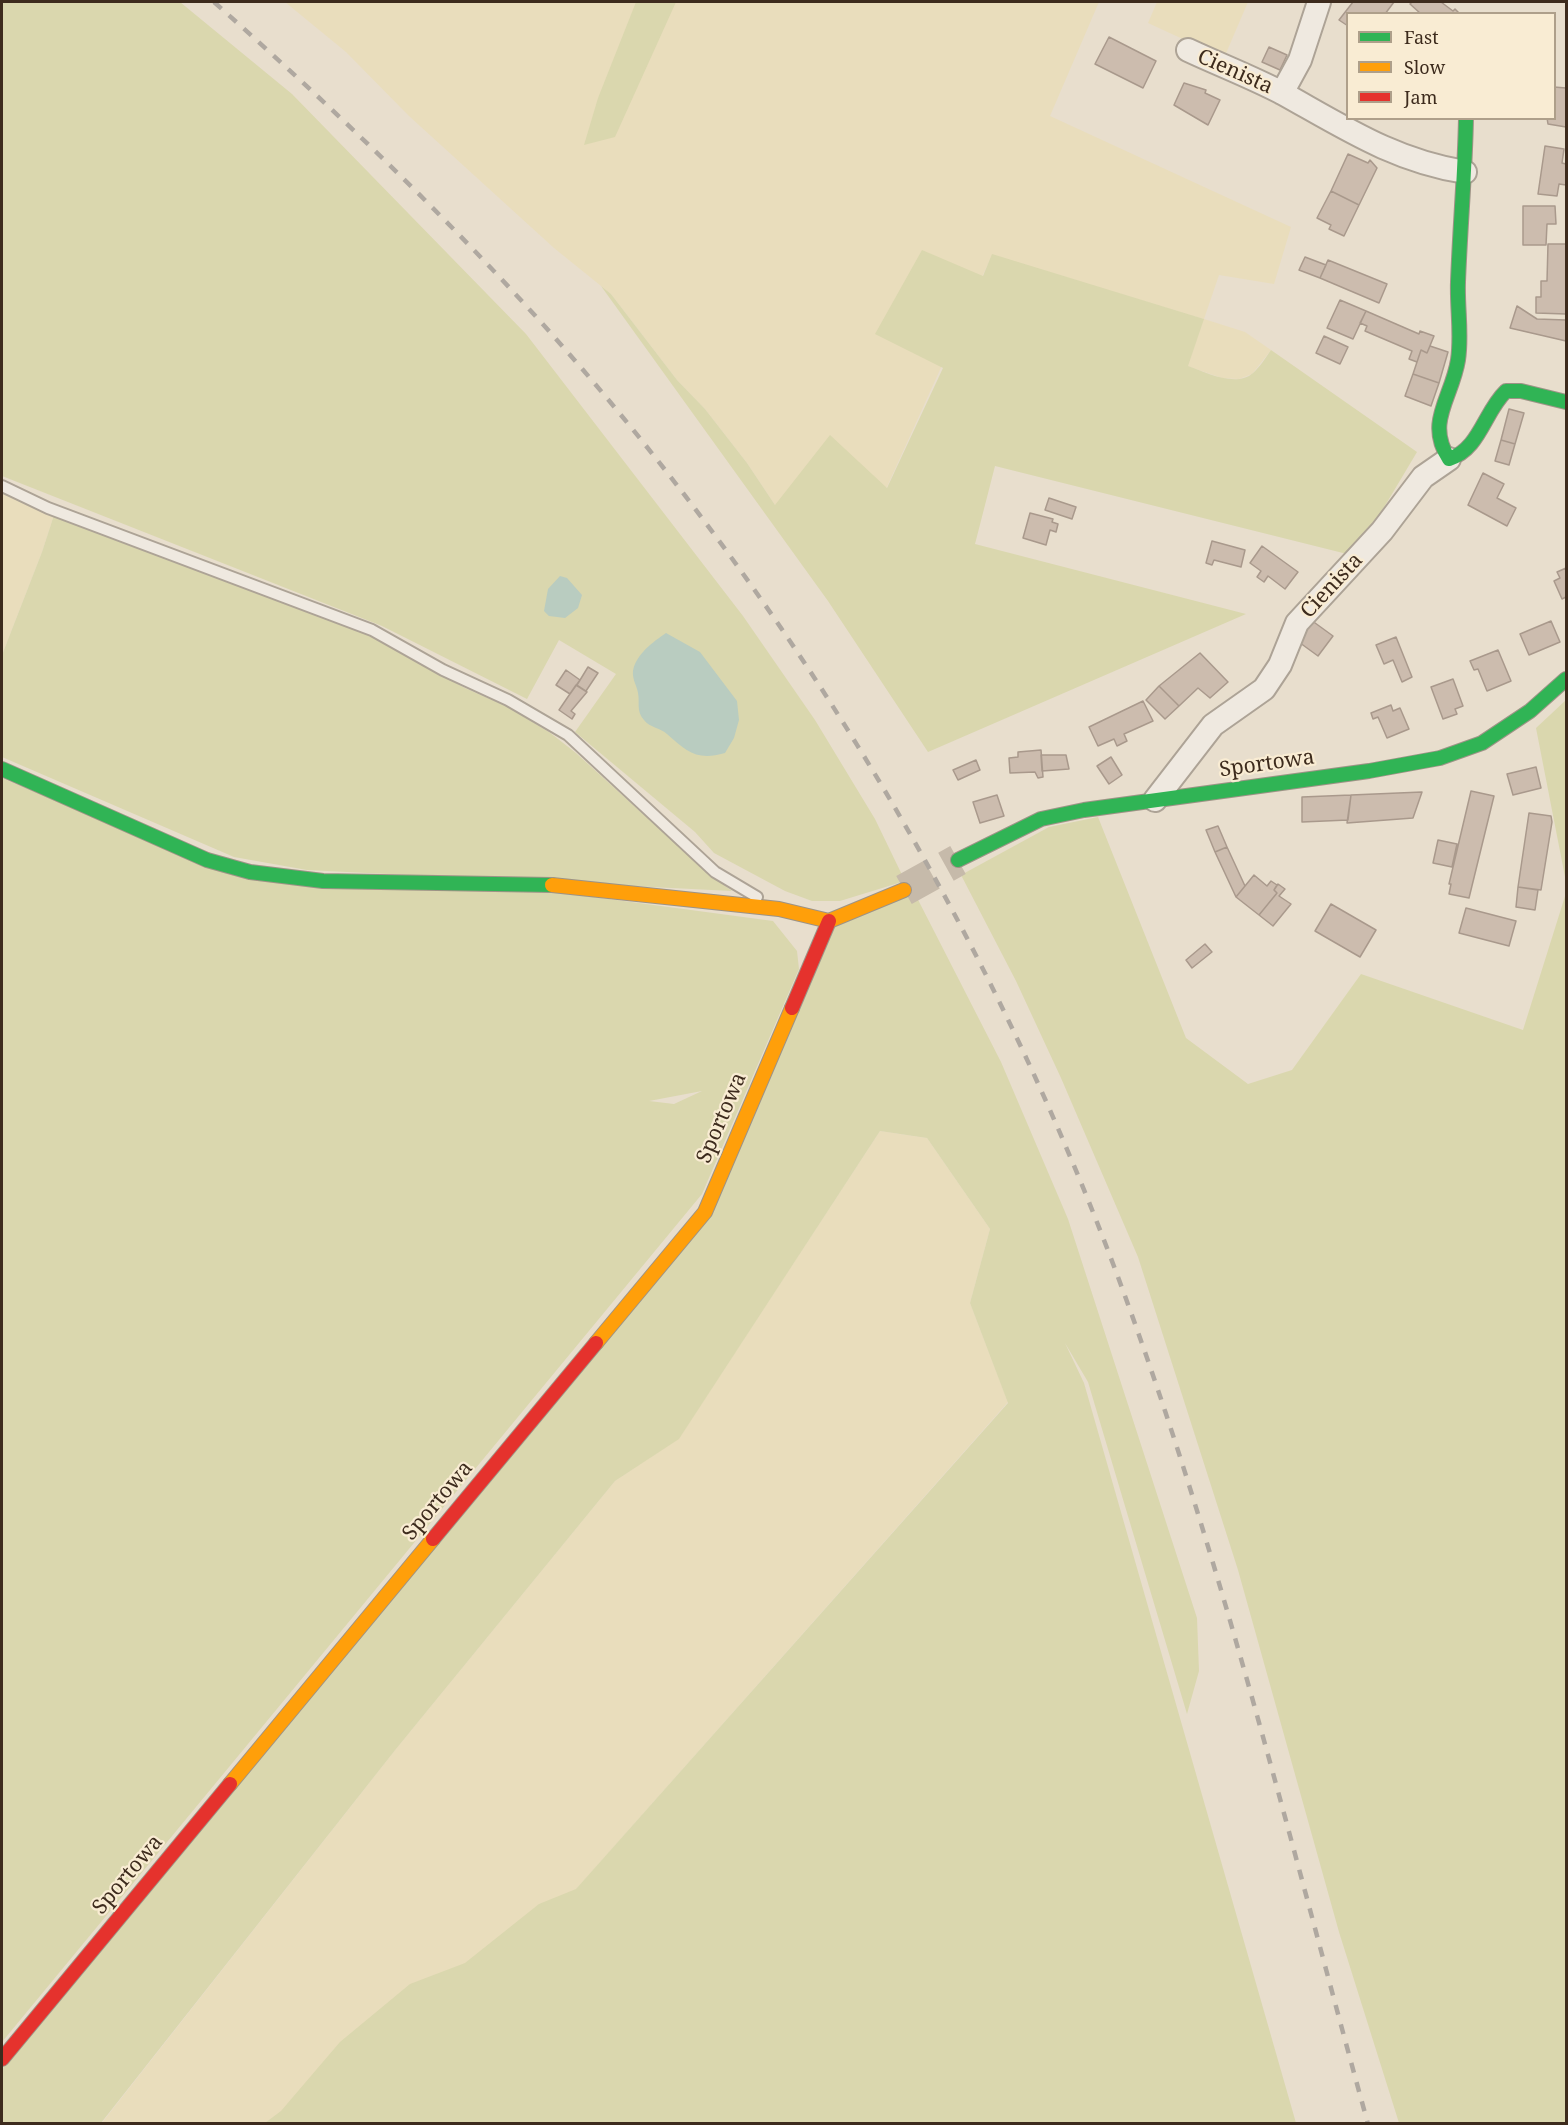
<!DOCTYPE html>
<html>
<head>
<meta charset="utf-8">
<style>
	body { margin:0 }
	#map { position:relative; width:1568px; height:2125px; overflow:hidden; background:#e8decd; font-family:"Noto Serif",serif }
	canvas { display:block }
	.frame { position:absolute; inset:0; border:3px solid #3d2b1d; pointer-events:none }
	.legend { position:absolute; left:1346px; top:12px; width:210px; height:108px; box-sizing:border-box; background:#f9ecd3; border:2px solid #ae9f8a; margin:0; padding:8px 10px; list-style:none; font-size:18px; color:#3d2b1d }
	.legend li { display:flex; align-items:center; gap:12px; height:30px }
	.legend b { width:30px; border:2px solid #ae9f8a }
</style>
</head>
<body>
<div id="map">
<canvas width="1568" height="2125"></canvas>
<div class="frame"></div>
<ul class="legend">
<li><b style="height:8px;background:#30b455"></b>Fast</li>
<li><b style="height:8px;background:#ff9f0a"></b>Slow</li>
<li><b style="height:8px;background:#e5322d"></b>Jam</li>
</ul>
</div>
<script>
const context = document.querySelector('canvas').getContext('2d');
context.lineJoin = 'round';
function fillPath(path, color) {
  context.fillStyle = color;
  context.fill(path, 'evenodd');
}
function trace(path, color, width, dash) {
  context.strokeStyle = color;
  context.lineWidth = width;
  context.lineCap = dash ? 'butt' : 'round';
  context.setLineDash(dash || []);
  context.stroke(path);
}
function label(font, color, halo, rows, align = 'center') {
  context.font = font + ' "Noto Serif",serif';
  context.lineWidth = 4.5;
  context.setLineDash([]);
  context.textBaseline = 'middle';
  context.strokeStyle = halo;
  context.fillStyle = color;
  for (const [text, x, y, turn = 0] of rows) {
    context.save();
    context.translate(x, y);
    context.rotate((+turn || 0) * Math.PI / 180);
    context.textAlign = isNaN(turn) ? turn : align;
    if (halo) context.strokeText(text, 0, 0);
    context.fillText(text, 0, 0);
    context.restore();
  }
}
const farmland = new Path2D(`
	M 285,2 L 1099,2 L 1050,116 L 1291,227 L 1274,284 L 1219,275 L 1204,319 L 1245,332 L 1271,350 L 1252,374 L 1239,379 L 1222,378 L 1187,366 L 1203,319 L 992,255 L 886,489 L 775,505 L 747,463 L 705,409 L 677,380 L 611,294 L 554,248 L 409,116 L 346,52 Z
	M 1157,2 L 1248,2 L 1224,58 L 1148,23 Z
	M 2,491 L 54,515 L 42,552 L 2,655 Z
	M 880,1131 L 927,1138 L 990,1229 L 970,1303 L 1008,1402 L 369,2123 L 101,2124 L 396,1749 L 615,1481 L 679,1438 Z`);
const green = new Path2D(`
	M 2,2 L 180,2 L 292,94 L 526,334 L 743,616 L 815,720 L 875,819 L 905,881 L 840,901 L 812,901 L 785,891 L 714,853 L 695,832 L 575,732 L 616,674 L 559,640 L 527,699 L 382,626 L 2,476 Z
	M 636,2 L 676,2 L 615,137 L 584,145 L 598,98 Z
	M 922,250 L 983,276 L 992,254 L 1204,319 L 1188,366 C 1205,372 1236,388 1253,373 C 1260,367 1266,357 1271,350 L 1417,452 L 1355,556 L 995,466 L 975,544 L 1246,614 L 928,752 L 828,601 L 601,286 L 611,294 L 677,380 L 705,409 L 747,463 L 775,505 L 830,435 L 887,488 L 943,368 L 875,334 Z
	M 54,515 L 369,635 L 465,688 L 506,706 L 549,732 L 576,753 L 708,873 L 732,891 L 307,870 L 234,857 L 2,757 L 2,655 L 42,552 Z
	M 1566,700 L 1566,882 L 1536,728 Z
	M 2,778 L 232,875 L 549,891 L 773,921 L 797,951 L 799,969 L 702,1194 L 2,2042 ZM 702,1091 L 674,1104 L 649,1101 Z
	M 1098,817 L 1186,1038 L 1248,1084 L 1292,1070 L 1361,974 L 1523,1030 L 1566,893 L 1566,2123 L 1399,2123 L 1339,1932 L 1238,1570 L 1138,1257 L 1061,1078 L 1016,981 L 961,875 L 1049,827 Z
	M 911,886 L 1001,1062 L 1068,1219 L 1197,1618 L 1199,1671 L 1187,1714 L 1088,1382 L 1065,1343 L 1084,1383 L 1296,2123 L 265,2123 L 281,2111 L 340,2042 L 410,1984 L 465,1963 L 539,1904 L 576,1889 L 1008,1403 L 970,1303 L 990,1229 L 927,1138 L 880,1131 L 679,1439 L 615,1481 L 396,1749 L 101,2123 L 2,2124 L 2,2069 L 705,1212 L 829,921 Z`);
const water = new Path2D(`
	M 560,576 L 567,578 L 582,595 L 578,608 L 565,618 L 549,616 L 544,611 L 548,589 Z
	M 666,633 L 700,652 L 737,701 L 739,720 L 734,738 L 725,753 C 697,761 687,752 667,734 C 661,728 650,728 644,720 C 636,711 640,703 638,693 C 637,686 632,679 633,671 C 636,654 653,642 666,633 Z`);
const building = new Path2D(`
	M 1353,2 L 1394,2 L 1385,14 L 1348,14 L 1348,26 L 1339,20 Z
	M 1412,2 L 1441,2 L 1453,11 L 1455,9 L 1460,14 L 1421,14 L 1410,4 Z
	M 1109,37 L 1156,61 L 1143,88 L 1095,64 Z
	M 1269,47 L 1287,55 L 1280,70 L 1262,62 Z
	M 1184,83 L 1206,90 L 1205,93 L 1220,100 L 1208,125 L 1174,105 Z
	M 1554,87 L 1566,88 L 1566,127 L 1548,124 L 1547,118 L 1554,118 Z
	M 1545,146 L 1564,149 L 1562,163 L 1566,164 L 1566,185 L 1559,184 L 1557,196 L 1538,194 Z
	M 1348,154 L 1368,163 L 1370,160 L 1377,168 L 1359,205 L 1331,191 Z
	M 1331,191 L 1359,205 L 1344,236 L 1329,229 L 1331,225 L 1317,218 Z
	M 1523,206 L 1555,206 L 1556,224 L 1547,224 L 1546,245 L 1523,245 Z
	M 1548,244 L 1566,244 L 1566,314 L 1536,313 L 1536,297 L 1541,297 L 1541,281 L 1547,281 Z
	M 1305,257 L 1326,265 L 1320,278 L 1299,270 Z
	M 1328,260 L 1387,284 L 1379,303 L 1320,278 Z
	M 1340,300 L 1366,311 L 1353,339 L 1327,328 Z
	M 1517,306 L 1537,319 L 1566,320 L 1566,341 L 1510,328 Z
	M 1366,311 L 1419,334 L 1420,331 L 1434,336 L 1427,353 L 1421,350 L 1417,362 L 1409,359 L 1412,351 L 1365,331 L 1367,326 L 1360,323 Z
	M 1324,336 L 1348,347 L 1340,364 L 1316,353 Z
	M 1430,346 L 1448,352 L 1439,383 L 1413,374 L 1421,350 L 1427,353 Z
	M 1413,374 L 1439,383 L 1431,406 L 1405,396 Z
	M 1509,409 L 1524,413 L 1515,444 L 1501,440 Z
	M 1501,440 L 1515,444 L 1509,465 L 1495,461 Z
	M 1483,473 L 1504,484 L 1497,498 L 1516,508 L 1507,526 L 1468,505 Z
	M 1049,498 L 1076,507 L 1072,519 L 1045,510 Z
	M 1030,513 L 1053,519 L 1052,522 L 1058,524 L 1056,532 L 1050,530 L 1046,545 L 1023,538 Z
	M 1212,541 L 1245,550 L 1241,567 L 1214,560 L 1212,565 L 1206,563 Z
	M 1262,546 L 1298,572 L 1285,589 L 1268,576 L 1264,582 L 1257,577 L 1261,571 L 1250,563 Z
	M 1566,568 L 1566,597 L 1562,599 L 1554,581 L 1560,578 L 1557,572 Z
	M 1311,620 L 1333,636 L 1318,656 L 1296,640 Z
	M 1551,621 L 1560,642 L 1529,655 L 1520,634 Z
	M 1396,637 L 1412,677 L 1402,682 L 1393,660 L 1384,664 L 1376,645 Z
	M 1498,650 L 1511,681 L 1487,691 L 1478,669 L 1474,670 L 1470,661 Z
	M 1200,653 L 1228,682 L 1210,698 L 1198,688 L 1179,706 L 1159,686 Z
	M 588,667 L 598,673 L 586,691 L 577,685 Z
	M 566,670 L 580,680 L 570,694 L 556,685 Z
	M 1453,679 L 1463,706 L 1455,709 L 1457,714 L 1443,719 L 1431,687 Z
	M 576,685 L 587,692 L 571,711 L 575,714 L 572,719 L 559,710 Z
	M 1159,686 L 1179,706 L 1165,719 L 1146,700 Z
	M 1143,701 L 1153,721 L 1124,734 L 1127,741 L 1117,746 L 1114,739 L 1098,746 L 1089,727 Z
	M 1391,705 L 1393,711 L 1400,708 L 1409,729 L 1387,738 L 1378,717 L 1373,719 L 1371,713 Z
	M 1041,750 L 1043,777 L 1038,778 L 1035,772 L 1010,773 L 1009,758 L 1018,757 L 1018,752 Z
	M 1041,755 L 1066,755 L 1069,769 L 1042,771 Z
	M 1111,757 L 1122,775 L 1109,784 L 1097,766 Z
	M 976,760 L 980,770 L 958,780 L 953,770 Z
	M 1536,767 L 1541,788 L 1513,795 L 1507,774 Z
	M 1471,791 L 1494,796 L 1469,898 L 1449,894 L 1451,884 L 1449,884 Z
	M 1422,792 L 1413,818 L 1347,823 L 1351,795 Z
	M 997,795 L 1004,816 L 980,823 L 973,802 Z
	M 1351,795 L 1348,820 L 1302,822 L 1302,797 Z
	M 1529,813 L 1551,816 L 1552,822 L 1541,890 L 1518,887 Z
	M 1218,826 L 1227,847 L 1215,852 L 1206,830 Z
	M 1438,840 L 1457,844 L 1452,867 L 1433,863 Z
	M 1227,847 L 1245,886 L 1236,897 L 1215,852 Z
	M 1254,875 L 1267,886 L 1271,881 L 1277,885 L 1274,890 L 1277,893 L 1259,915 L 1236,897 Z
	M 1278,884 L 1285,889 L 1279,896 L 1291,904 L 1273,926 L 1259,915 L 1277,893 L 1274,890 Z
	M 1518,887 L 1538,890 L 1535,910 L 1516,907 Z
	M 1331,904 L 1376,930 L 1360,957 L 1315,931 Z
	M 1466,908 L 1516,921 L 1509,946 L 1459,933 Z
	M 1205,944 L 1212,952 L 1192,968 L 1186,960 Z`);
const secondaryTunnel = new Path2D(`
	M 904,890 L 958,860`);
const lane = new Path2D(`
	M 2,486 L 48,508 L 372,630 L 443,670 L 508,700 L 568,735 L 715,872 L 757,897`);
const street = new Path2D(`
	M 1188,50 C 1220,65 1254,78 1284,94 C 1345,128 1395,161 1465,172
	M 1282,93 L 1300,60 L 1319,2
	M 1155,800 L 1213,725 L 1264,689 L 1280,665 L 1297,623 L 1382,531 L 1423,477 L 1449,459`);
const fast = new Path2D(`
	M 1466,118 C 1465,173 1460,227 1458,282 C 1457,308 1462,334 1458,360 C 1452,398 1425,422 1449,459 C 1480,449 1484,412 1506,391 L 1521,391 L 1566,402
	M 2,769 L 207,860 L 250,872 L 323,881 L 552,885
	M 958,860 L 1041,819 L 1084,810 L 1369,771 L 1440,758 L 1482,743 L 1530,711 L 1566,679`);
const slow = new Path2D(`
	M 552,885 L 779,909 L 829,921 L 904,890
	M 596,1343 L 705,1212 L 792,1008
	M 230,1784 L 433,1539`);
const jam = new Path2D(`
	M 792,1008 L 829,921
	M 433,1539 L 596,1343
	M 2,2059 L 230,1784`);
const rail = new Path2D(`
	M 214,2 C 331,106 444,214 549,331 C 792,604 987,928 1115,1269 C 1219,1547 1289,1838 1368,2124`);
const streetNames = [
	["Cienista",1235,72,24],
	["Cienista",1332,586,-47],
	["Sportowa",1267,764,-8],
	["Sportowa",722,1118,-67],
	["Sportowa",438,1501,-50],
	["Sportowa",128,1875,-50]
];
fillPath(farmland, '#e9ddbc');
fillPath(green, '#dad7ae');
fillPath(water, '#b9ccc0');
fillPath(building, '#ccbcae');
trace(building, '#a9998c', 1.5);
trace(secondaryTunnel, '#c6baaa', 32, [32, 16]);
trace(lane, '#ada396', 14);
trace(street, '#ada396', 26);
trace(fast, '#9d9386', 16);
trace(slow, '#9d9386', 16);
trace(jam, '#9d9386', 16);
trace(lane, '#efe9e0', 10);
trace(street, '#efe9e0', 22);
trace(fast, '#30b455', 14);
trace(slow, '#ff9f0a', 14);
trace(jam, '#e5322d', 14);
trace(rail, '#afa8a0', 4.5, [10, 10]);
label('21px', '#3d2b1d', '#f9ecd3', streetNames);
</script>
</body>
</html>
